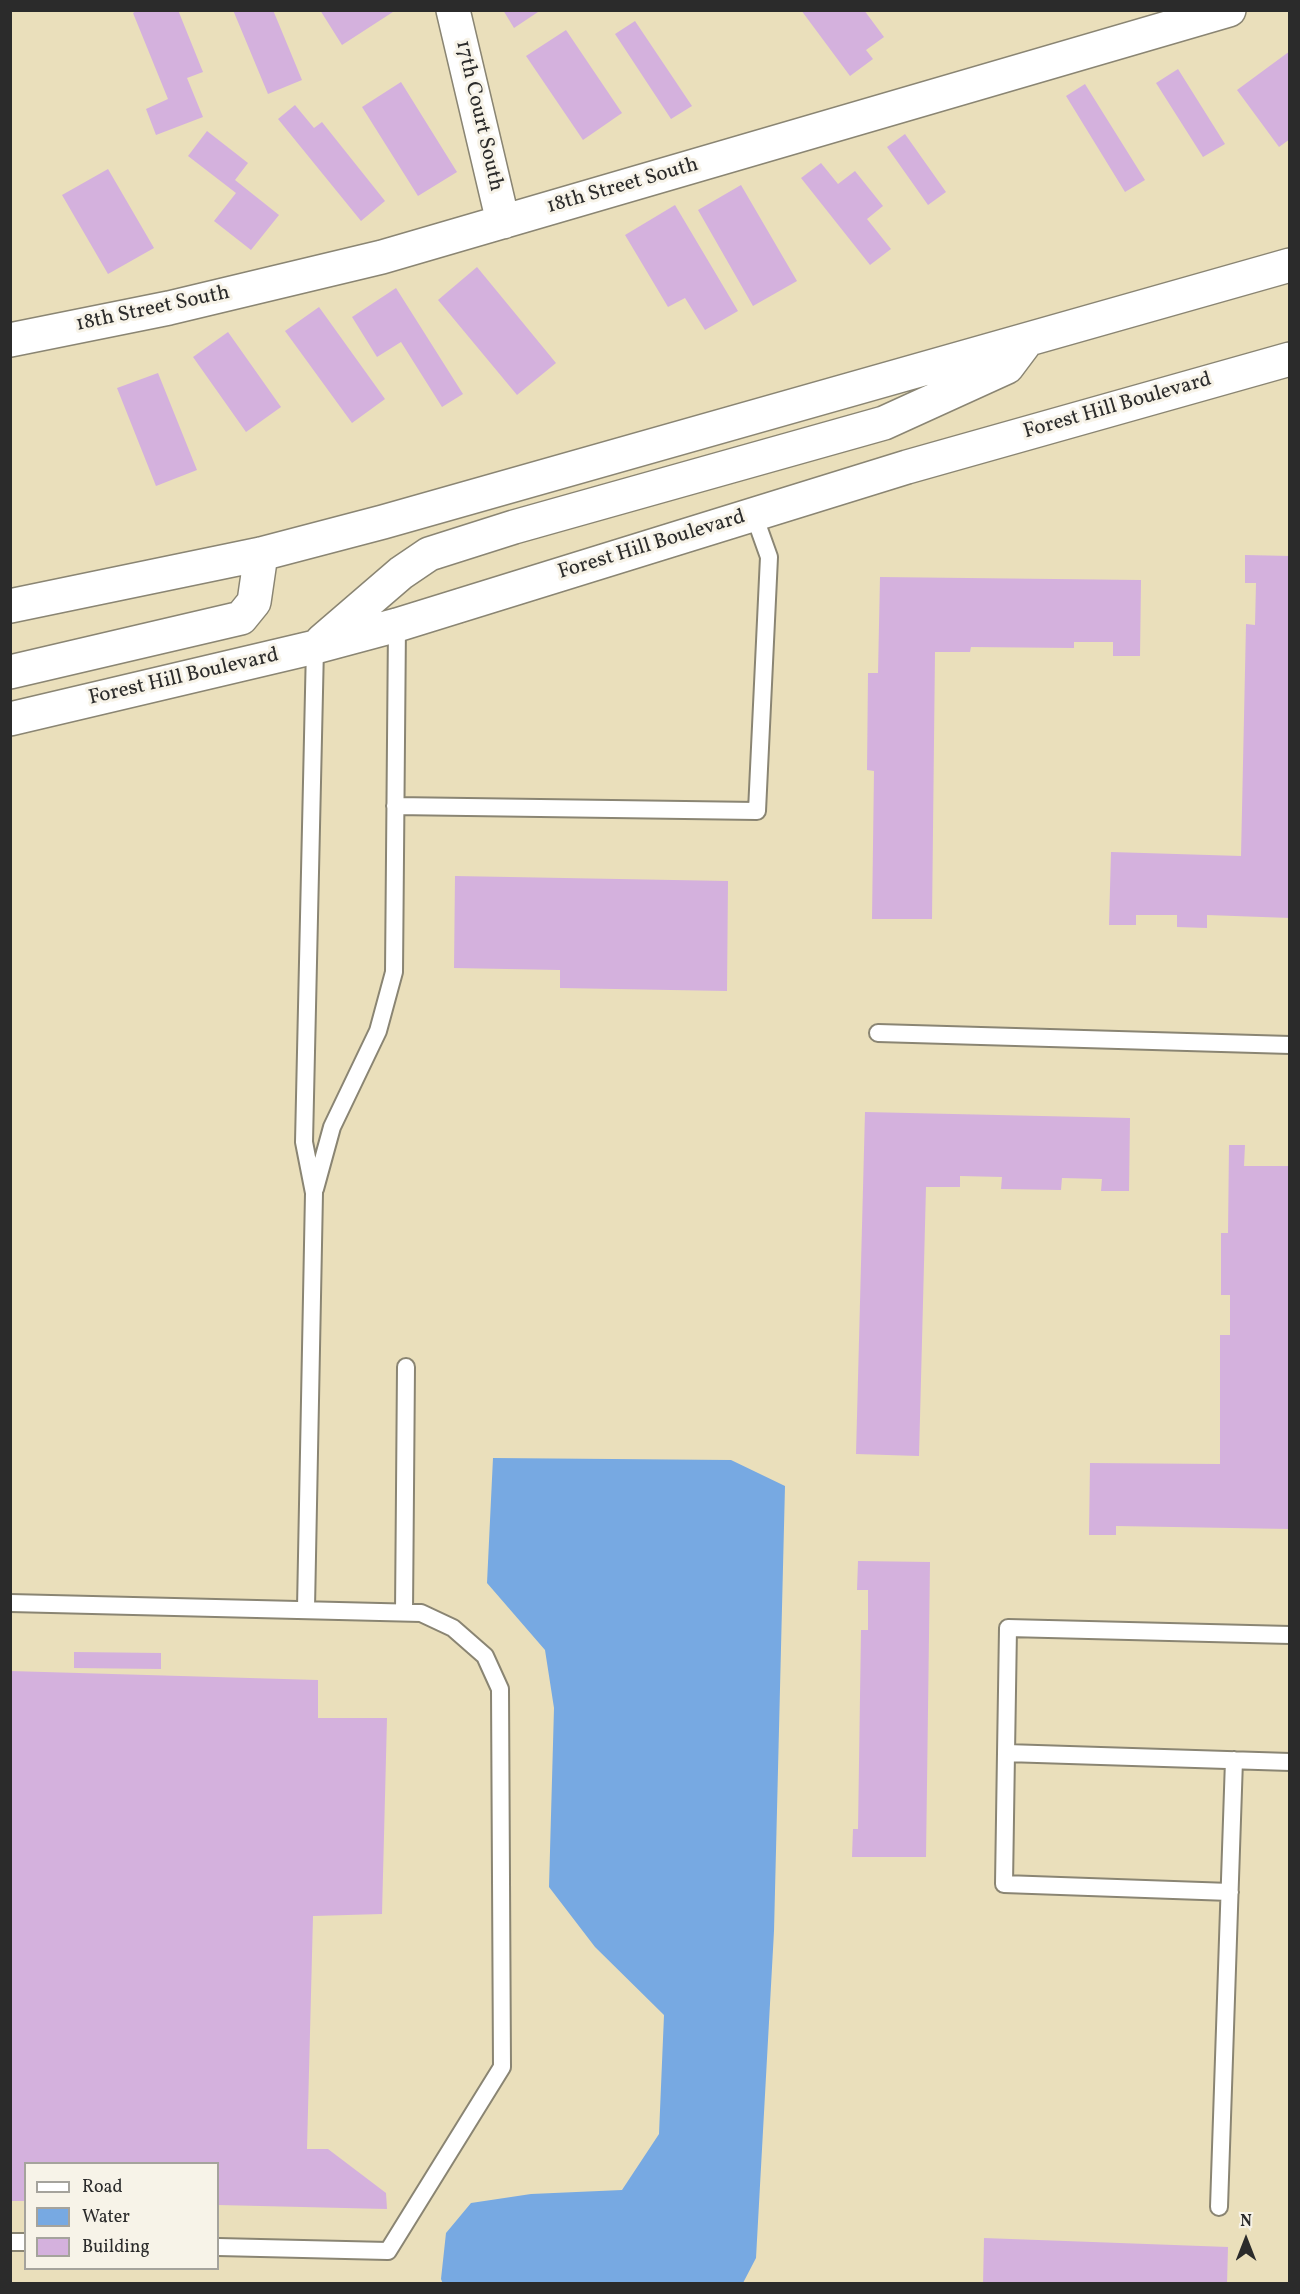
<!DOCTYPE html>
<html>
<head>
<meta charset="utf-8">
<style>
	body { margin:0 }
	#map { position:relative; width:1300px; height:2294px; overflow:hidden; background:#eadfbb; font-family:Vollkorn,serif }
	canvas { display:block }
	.frame { position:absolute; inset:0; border:12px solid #2b2b2b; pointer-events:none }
	.legend { position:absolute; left:24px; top:2162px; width:195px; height:108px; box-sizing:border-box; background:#f7f3e8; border:2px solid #a5a39c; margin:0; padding:8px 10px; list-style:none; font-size:18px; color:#2b2b2b }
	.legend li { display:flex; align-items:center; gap:12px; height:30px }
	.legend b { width:30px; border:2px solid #a5a39c }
	.north { position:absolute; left:1216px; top:2210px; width:60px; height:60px; -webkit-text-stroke:4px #f7f3e8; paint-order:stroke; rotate:0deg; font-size:16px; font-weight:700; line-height:24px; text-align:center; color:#2b2b2b }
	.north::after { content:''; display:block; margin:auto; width:21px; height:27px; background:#2b2b2b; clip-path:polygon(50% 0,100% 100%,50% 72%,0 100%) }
</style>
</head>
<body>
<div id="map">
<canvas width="1300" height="2294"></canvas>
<div class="frame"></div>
<ul class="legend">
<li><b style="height:8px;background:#fff"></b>Road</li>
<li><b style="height:16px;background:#77a9e2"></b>Water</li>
<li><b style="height:16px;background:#d4b1dd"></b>Building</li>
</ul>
<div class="north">N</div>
</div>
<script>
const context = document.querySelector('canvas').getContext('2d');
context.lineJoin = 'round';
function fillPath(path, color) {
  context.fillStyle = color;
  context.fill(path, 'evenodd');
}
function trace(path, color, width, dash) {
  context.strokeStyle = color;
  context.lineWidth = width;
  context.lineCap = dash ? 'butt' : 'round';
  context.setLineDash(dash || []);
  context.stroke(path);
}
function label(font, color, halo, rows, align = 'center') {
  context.font = font + ' Vollkorn,serif';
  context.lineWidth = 6;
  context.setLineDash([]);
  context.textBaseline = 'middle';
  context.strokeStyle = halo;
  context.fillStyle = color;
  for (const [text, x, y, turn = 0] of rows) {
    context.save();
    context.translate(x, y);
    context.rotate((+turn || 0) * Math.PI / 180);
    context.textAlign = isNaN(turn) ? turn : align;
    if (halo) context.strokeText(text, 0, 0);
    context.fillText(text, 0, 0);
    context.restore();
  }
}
const water = new Path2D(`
	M 493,1458 L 731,1460 L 785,1486 L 774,1931 L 756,2258 L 743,2283 L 443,2284 L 441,2279 L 446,2233 L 471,2203 L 531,2194 L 622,2190 L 659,2134 L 664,2015 L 595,1947 L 549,1887 L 554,1708 L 545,1650 L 487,1583 Z`);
const building = new Path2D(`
	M 138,10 L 178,10 L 203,72 L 187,78 L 203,117 L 156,135 L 146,109 L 168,99 L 133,13 Z
	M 233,10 L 273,10 L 302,80 L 268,94 Z
	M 320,10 L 396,10 L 342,45 Z
	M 503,10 L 541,10 L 514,28 Z
	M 801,10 L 864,10 L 884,37 L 866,50 L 873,59 L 850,76 Z
	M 635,21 L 692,106 L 671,119 L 615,34 Z
	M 566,30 L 622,113 L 583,140 L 526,56 Z
	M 1290,51 L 1290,139 L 1279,147 L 1237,90 Z
	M 1178,69 L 1225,144 L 1203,157 L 1156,83 Z
	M 401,82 L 457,172 L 418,196 L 362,107 Z
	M 1085,84 L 1145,180 L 1125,192 L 1066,96 Z
	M 295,105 L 314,128 L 322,122 L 385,201 L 361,221 L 278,119 Z
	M 207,131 L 248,163 L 235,180 L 279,215 L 251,250 L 214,221 L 236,193 L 188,156 Z
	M 905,134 L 946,192 L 928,205 L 887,147 Z
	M 821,163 L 838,184 L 855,171 L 883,206 L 867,219 L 891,249 L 870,265 L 801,178 Z
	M 108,169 L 154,248 L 108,274 L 62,195 Z
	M 741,185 L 797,281 L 753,306 L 698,210 Z
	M 675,205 L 738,311 L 705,330 L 685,298 L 668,307 L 625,235 Z
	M 477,267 L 556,363 L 517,395 L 438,300 Z
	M 396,288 L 463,394 L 442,407 L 401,342 L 377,357 L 352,317 Z
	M 319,307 L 385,399 L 352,423 L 285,331 Z
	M 228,332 L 281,407 L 246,432 L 193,357 Z
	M 158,373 L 197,470 L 156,486 L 117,388 Z
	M 1245,555 L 1290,556 L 1290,918 L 1207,915 L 1207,928 L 1177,927 L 1177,915 L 1136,915 L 1136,925 L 1109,925 L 1111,852 L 1241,856 L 1246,624 L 1255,625 L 1256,583 L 1245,583 Z
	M 880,577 L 1141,580 L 1140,656 L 1113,656 L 1113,642 L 1074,642 L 1074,648 L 971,647 L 970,652 L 935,652 L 932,919 L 872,919 L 874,771 L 867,770 L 868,673 L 878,673 Z
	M 455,876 L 728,881 L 727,991 L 560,988 L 560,970 L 454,968 Z
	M 865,1112 L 1130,1118 L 1129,1191 L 1101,1191 L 1102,1179 L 1062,1178 L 1061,1190 L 1001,1189 L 1002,1177 L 960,1176 L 960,1187 L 926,1187 L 919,1456 L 856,1454 Z
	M 1229,1145 L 1245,1145 L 1244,1166 L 1290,1166 L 1290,1529 L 1116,1526 L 1116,1535 L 1089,1535 L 1090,1463 L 1220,1464 L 1220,1335 L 1230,1335 L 1230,1295 L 1221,1295 L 1221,1233 L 1228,1233 Z
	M 858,1561 L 930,1562 L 926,1857 L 852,1857 L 853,1829 L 858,1829 L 861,1630 L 868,1630 L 868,1590 L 857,1590 Z
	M 74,1652 L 161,1653 L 161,1669 L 74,1668 Z
	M 10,1671 L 318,1680 L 318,1718 L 387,1718 L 382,1914 L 313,1916 L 307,2149 L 328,2149 L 386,2193 L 387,2209 L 218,2205 L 218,2164 L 26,2164 L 26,2201 L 10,2201 Z
	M 984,2238 L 1228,2247 L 1227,2284 L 983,2284 Z`);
const service = new Path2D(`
	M 395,806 L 757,811 L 769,557 L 754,515
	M 878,1033 L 1290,1045
	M 315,1189 L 332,1127 L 378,1031 L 394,972 L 397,625
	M 10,1603 L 421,1613 L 453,1628 L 485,1656 L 500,1689 L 502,2067 L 388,2251 L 218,2247
	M 306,1608 L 314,1193 L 304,1142 L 315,647
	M 404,1612 L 406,1367
	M 1290,1635 L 1008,1628 L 1006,1753 L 1290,1762
	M 1006,1753 L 1004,1884 L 1230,1892
	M 1219,2207 L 1234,1760
	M 10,2242 L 26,2242`);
const minor = new Path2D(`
	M 453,10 L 503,222
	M 10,340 L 169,308 L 382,257 L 1229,10`);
const secondary = new Path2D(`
	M 10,606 L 261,554 L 383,522 L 1290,265
	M 322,641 L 401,573 L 429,554 L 514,527 L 884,423 L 1007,367 L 1025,343
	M 10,672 L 241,618 L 254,602 L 261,554
	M 10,719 L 315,647 L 397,625 L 907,467 L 1290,359`);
const streetNames = [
	["17th Court South",478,116,77],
	["18th Street South",623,187,-16],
	["18th Street South",153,310,-12],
	["Forest Hill Boulevard",1118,407,-16],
	["Forest Hill Boulevard",652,546,-17],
	["Forest Hill Boulevard",184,678,-13]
];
fillPath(water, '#77a9e2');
fillPath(building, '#d4b1dd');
trace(service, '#8a8573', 20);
trace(minor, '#8a8573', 36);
trace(secondary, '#8a8573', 36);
trace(service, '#fff', 16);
trace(minor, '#fff', 33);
trace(secondary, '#fff', 33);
label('21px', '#2b2b2b', '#f7f3e8', streetNames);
</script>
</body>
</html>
